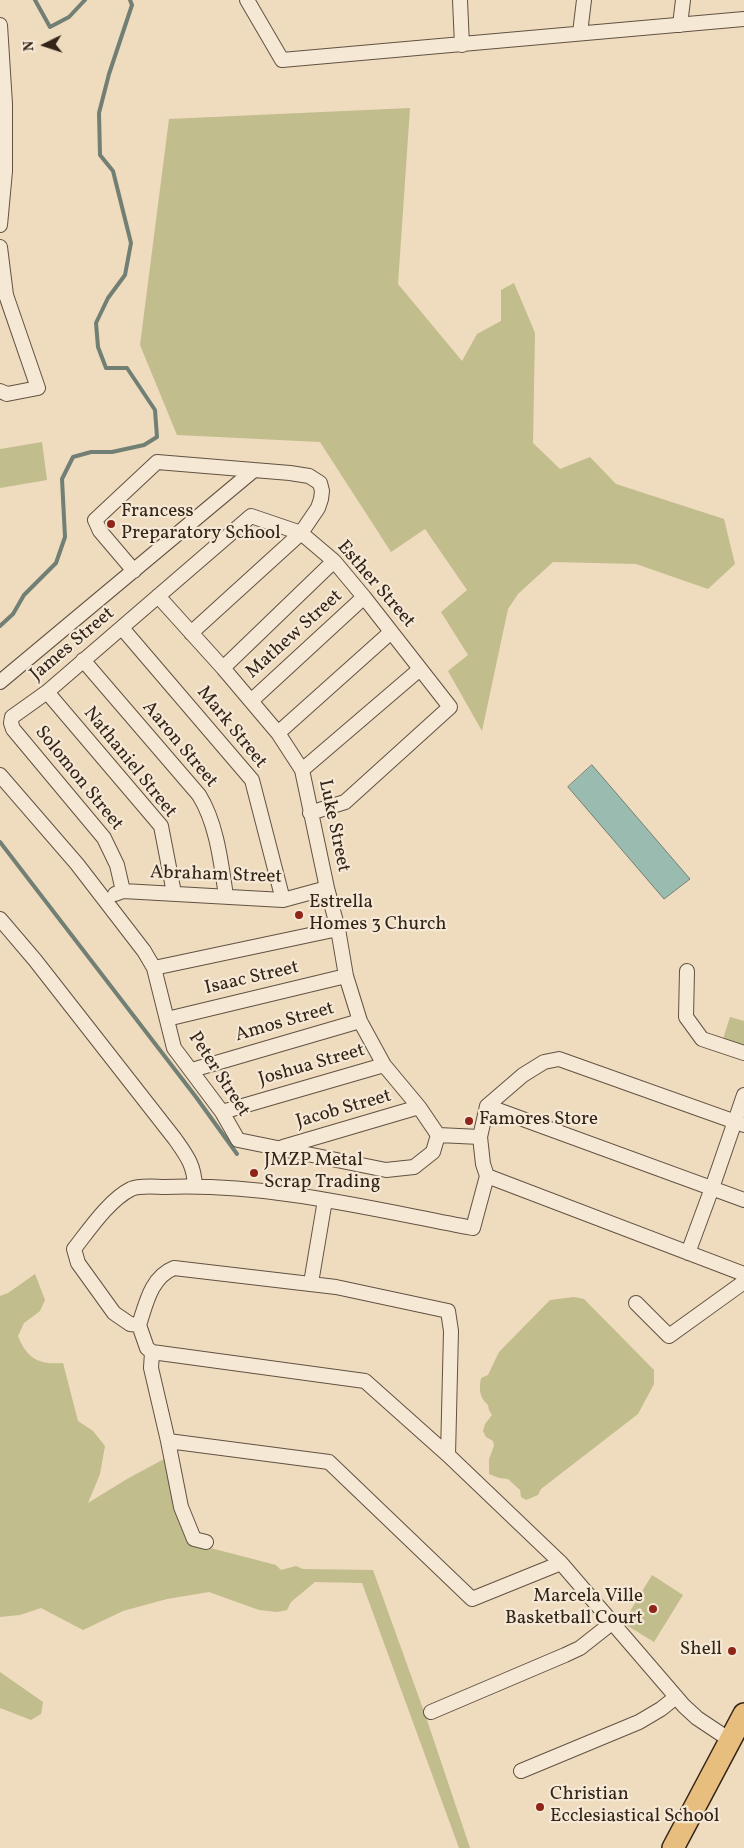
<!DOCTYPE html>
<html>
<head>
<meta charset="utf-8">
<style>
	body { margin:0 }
	#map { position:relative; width:744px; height:1848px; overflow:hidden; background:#efdbbe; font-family:Vollkorn,serif }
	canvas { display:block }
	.north { position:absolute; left:20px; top:20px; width:50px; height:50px; -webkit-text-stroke:4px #f5e8d5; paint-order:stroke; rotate:266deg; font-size:14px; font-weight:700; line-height:20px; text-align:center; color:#332419 }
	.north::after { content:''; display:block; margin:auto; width:18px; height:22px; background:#332419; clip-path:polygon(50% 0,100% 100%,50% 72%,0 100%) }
</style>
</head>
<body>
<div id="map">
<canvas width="744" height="1848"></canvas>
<div class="north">N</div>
</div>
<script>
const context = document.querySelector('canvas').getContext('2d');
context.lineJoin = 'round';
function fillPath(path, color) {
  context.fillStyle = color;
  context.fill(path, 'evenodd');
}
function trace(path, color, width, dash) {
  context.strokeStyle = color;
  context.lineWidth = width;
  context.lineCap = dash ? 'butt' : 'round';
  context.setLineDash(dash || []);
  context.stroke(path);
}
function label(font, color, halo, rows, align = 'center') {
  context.font = font + ' Vollkorn,serif';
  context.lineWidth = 4.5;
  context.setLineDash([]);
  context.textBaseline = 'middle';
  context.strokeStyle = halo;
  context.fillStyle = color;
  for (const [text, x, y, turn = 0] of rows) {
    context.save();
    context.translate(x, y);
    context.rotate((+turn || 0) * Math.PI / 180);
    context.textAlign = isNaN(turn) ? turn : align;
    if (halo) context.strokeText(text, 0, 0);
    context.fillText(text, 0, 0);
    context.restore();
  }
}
const green = new Path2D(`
	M 410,108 L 398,284 L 462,361 L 477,334 L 501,321 L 501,290 L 514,283 L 535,333 L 533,443 L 560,469 L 590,457 L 616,484 L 724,519 L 735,564 L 708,589 L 636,564 L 553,562 L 518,594 L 508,609 L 482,731 L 448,671 L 468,655 L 441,612 L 467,590 L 425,529 L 391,552 L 320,442 L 177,435 L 140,345 L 169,119 Z
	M 42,442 L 47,480 L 0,488 L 0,449 Z
	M 730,1017 L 744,1021 L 744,1045 L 723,1039 Z
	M 35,1274 L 45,1300 L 40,1311 L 24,1323 L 18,1336 C 27,1359 39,1365 63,1363 L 78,1421 L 93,1431 L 105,1446 L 100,1474 L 88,1503 L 127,1479 L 164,1459 L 176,1508 L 191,1543 L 276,1565 L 281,1570 L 296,1566 L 303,1569 L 373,1570 L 427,1720 L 470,1848 L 459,1848 L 362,1583 L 315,1582 L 291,1602 L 287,1610 L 277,1612 L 259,1610 L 209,1592 L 167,1599 L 123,1611 L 83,1630 L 41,1608 L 20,1615 L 0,1617 L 0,1296 L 8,1293 Z
	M 574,1297 L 584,1299 L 654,1370 L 654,1384 L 638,1414 L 541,1489 L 538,1495 L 526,1500 L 521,1497 L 520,1490 L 508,1479 L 499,1478 L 489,1474 L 489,1459 L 494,1446 L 493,1441 L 486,1437 L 483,1431 L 485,1424 L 492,1415 L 489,1410 L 488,1405 C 479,1397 479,1389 481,1378 L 488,1375 L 499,1352 L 550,1300 Z
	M 652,1575 L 683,1595 L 654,1642 L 623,1623 Z
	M 0,1672 L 43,1702 L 41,1714 L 31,1720 L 0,1708 Z`);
const water = new Path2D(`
	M 592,765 L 690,879 L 664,899 L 568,787 Z`);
const stream = new Path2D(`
	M 35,0 L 50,27 L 69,17 L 85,0
	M 0,626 L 13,614 L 24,595 L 56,563 L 65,537 L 62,479 L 73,457 L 91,452 L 112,452 L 144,445 L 157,437 L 155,410 L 127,368 L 106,368 L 98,347 L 96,323 L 108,298 L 125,275 L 131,243 L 113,171 L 100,155 L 99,113 L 109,74 L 132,5 L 130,0
	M 0,842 L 196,1097 L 237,1154`);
const minor = new Path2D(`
	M 247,0 L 282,60 L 744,19
	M 460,0 L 462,45
	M 0,25 L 5,104 L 5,171 L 0,225
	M 680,25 L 683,0
	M 580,33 L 584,0
	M 0,247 L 6,295 L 38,388 L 7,394 L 0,391
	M 134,571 L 100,531 L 95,520 L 157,462 L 290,473 L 309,476 L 320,483 L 322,491 L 321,499 L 318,508 L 301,533 L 191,633
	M 158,596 L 223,668 L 278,733 L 302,770 L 327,888 L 338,929 L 346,976 L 360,1021 L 384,1065 L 419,1107 L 438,1135
	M 122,628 L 252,780 L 283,900
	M 83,660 L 199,795 C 217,824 221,863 226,896
	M 223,668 L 334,561
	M 0,682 L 254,470
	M 47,692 L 161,826 L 174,893
	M 251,701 L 364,597
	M 278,733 L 391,632
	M 302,770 L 420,669
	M 0,775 L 77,864 L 144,951 L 154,968 L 174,1048 L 222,1112 L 238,1140 L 386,1170 L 414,1167 L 433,1152 L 438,1135
	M 123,891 L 117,865 L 104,838 L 13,729 L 11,723 L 12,717 L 47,692 L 251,516 L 301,533 L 334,561 L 364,597 L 450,707 L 345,802 L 310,813
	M 115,894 L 123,891 L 283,900 L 327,888
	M 0,919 L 35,960 L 175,1139 C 187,1156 194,1165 195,1186
	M 154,968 L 338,929
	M 687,971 L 686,1017 L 702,1039 L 744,1053
	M 167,1019 L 346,976
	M 192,1070 L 360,1021
	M 487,1106 L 744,1200
	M 222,1112 L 384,1065
	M 438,1135 L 480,1137
	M 283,1147 L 419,1107
	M 487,1176 L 744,1274
	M 688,1253 L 712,1188 L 744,1095
	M 311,1283 L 325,1200
	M 636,1303 L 669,1336 L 744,1282
	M 139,1325 C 146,1304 151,1277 174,1268 L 336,1287 L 448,1311 L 451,1331 L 448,1455
	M 152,1352 L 151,1368 L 168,1441 L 181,1507 L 194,1539 L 206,1542
	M 168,1441 L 329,1462 L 472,1599 L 561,1563
	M 431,1712 L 565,1655 L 580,1648 L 613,1622
	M 730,1740 L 697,1718 L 684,1706 L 561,1563 L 448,1455 L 365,1381 L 152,1352 L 147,1348 L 139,1325 L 130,1324 L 114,1313 L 78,1263 L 74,1249 C 89,1230 109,1200 131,1189 C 140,1185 156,1187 165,1187 C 269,1183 371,1209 473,1228 L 487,1176 L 483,1164 L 480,1137 L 487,1106 L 523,1075 L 544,1062 L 559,1059 L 744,1125
	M 521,1771 L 639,1722 L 661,1709 L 676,1697`);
const primary = new Path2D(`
	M 673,1848 L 744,1714`);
const markers = [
	[111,524,5,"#8f2418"],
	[299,915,5,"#8f2418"],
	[469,1121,5,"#8f2418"],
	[254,1173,5,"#8f2418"],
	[653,1609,5,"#8f2418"],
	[732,1651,5,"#8f2418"],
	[540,1807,5,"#8f2418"]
];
const poiNames = [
	["Francess",121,513],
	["Preparatory School",121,535],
	["Estrella",309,904],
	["Homes 3 Church",309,926],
	["Famores Store",479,1121],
	["JMZP Metal",264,1162],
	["Scrap Trading",264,1184],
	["Marcela Ville",643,1598,"right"],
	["Basketball Court",643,1620,"right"],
	["Shell",722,1651,"right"],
	["Christian",550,1796],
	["Ecclesiastical School",550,1818]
];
const streetNames = [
	["Esther Street",375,585,49],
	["Mathew Street",295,635,-42],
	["James Street",73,645,-40],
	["Mark Street",231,728,51],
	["Aaron Street",179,745,50],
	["Nathaniel Street",129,763,51],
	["Solomon Street",78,779,51],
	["Luke Street",333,826,78],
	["Abraham Street",216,876,2],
	["Isaac Street",252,979,-13],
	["Amos Street",285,1023,-16],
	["Joshua Street",312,1066,-16],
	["Peter Street",218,1075,57],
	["Jacob Street",344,1110,-16]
];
fillPath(green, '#c1bd8c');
fillPath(water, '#9abbb0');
trace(water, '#717f74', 1);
trace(stream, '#717f74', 4);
trace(minor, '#625242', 16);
trace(primary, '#332419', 24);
trace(minor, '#f5e8d5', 14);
trace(primary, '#e8be7f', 21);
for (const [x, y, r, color] of markers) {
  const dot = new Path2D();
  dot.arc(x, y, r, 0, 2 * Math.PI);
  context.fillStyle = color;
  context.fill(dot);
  trace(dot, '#f5e8d5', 2);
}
label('19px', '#332419', '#f5e8d5', poiNames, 'left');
label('19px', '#332419', '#f5e8d5', streetNames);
</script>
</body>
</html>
